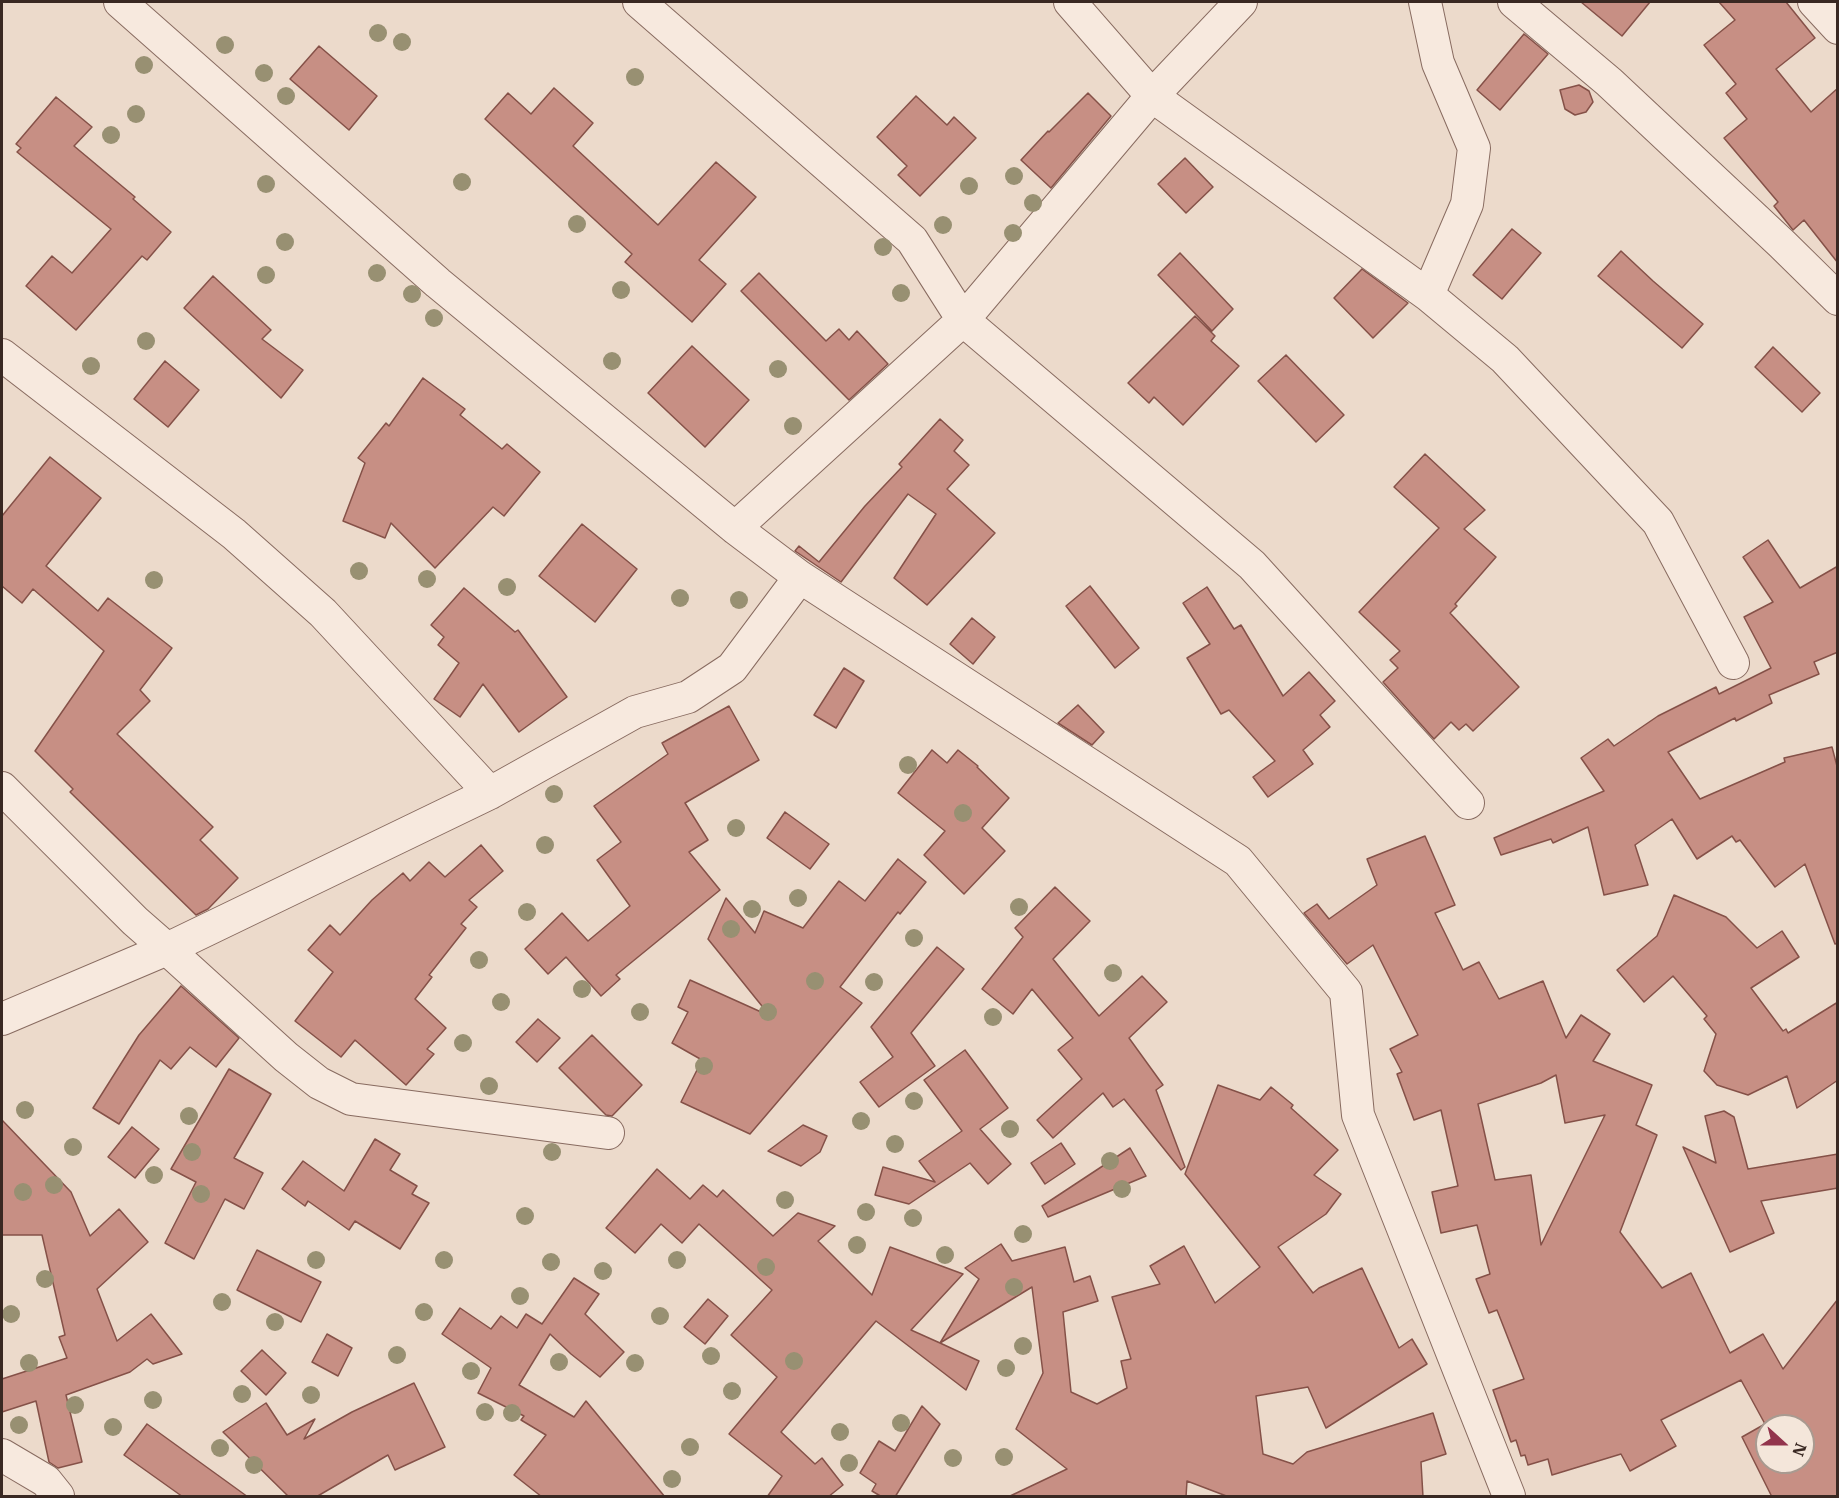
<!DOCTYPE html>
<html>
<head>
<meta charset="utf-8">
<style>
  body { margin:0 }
  #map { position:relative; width:1839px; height:1498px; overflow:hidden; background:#ecdacb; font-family:"IBM Plex Serif",serif }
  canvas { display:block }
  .frame { position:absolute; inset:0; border:3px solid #392822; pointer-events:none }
  .north { position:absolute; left:1755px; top:1414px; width:60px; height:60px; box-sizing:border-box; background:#f4e6da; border:2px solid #a99a90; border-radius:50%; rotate:111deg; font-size:16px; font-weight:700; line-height:24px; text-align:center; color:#392822 }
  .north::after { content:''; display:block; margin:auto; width:21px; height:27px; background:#92344c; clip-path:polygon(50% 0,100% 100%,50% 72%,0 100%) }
</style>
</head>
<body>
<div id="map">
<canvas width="1839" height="1498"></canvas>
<div class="frame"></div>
<div class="north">N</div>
</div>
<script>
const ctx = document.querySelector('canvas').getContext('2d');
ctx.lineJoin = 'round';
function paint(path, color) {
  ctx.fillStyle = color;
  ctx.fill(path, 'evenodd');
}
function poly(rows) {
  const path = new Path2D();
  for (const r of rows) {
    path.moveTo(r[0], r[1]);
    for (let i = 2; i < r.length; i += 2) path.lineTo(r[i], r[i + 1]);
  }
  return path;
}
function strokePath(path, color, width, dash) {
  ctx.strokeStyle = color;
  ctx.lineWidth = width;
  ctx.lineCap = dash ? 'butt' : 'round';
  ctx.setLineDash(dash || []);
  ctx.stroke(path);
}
const building = poly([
  [1581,2,1650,2,1622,36,1581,2],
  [1719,2,1786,2,1815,38,1776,69,1811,112,1838,88,1838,263,1804,220,1793,230,1774,206,1778,202,1724,138,1747,119,1726,93,1736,84,1704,45,1735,20,1719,2],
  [1524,34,1548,54,1500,110,1477,90,1524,34],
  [319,46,377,96,349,130,290,79,319,46],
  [1579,85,1589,91,1593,102,1586,112,1575,115,1565,109,1560,90,1579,85],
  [554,88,593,123,573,146,658,225,716,162,756,197,699,260,726,284,692,322,625,262,632,254,485,119,508,93,531,114,554,88],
  [1088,93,1111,116,1051,188,1021,160,1048,131,1049,132,1088,93],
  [916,96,947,125,954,117,976,138,920,196,898,175,907,166,877,137,916,96],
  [56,97,92,127,74,146,135,197,133,199,171,232,147,260,142,256,76,330,26,286,52,256,72,273,111,229,17,152,21,148,16,144,56,97],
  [1185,158,1213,187,1186,213,1158,184,1185,158],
  [1512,229,1541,253,1502,299,1473,275,1512,229],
  [1621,251,1653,281,1703,324,1682,348,1598,276,1621,251],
  [1180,253,1233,309,1212,331,1158,275,1180,253],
  [1362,269,1408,303,1373,338,1334,298,1362,269],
  [759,273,826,341,839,329,849,340,857,331,888,364,849,400,741,291,759,273],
  [213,276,271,330,262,339,303,370,281,398,184,308,213,276],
  [1195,316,1215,336,1211,341,1239,366,1183,425,1154,397,1149,403,1128,383,1195,316],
  [692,346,749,400,705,447,648,393,692,346],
  [1773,347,1820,393,1802,412,1755,367,1773,347],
  [1286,355,1344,415,1316,442,1258,381,1286,355],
  [165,361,199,390,168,427,134,399,165,361],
  [423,378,465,409,460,415,502,449,507,444,540,472,504,516,493,507,435,568,391,523,385,538,343,521,365,463,358,458,386,423,389,426,423,378],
  [940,419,963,440,954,451,969,465,947,489,995,533,927,605,894,578,936,514,908,494,841,582,795,551,799,546,819,562,865,506,902,467,899,464,940,419],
  [1425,454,1485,510,1464,529,1496,557,1455,604,1457,606,1450,613,1519,687,1473,731,1466,724,1459,730,1451,722,1434,739,1383,682,1398,668,1390,660,1400,651,1359,612,1439,528,1394,487,1425,454],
  [50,457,101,498,46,566,98,611,108,598,172,648,140,690,150,701,117,734,213,827,200,840,238,878,208,909,196,915,70,792,73,789,35,751,104,651,33,589,22,603,2,586,2,516,50,457],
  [582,524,637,569,595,622,539,576,582,524],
  [1768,540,1800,588,1838,566,1838,652,1814,662,1819,674,1769,695,1772,703,1736,721,1735,718,1668,752,1700,799,1785,762,1784,758,1832,747,1838,770,1838,943,1835,944,1805,864,1775,887,1740,840,1736,842,1732,836,1697,859,1672,819,1635,845,1648,885,1604,895,1588,827,1553,843,1551,839,1501,855,1494,838,1604,791,1581,758,1608,739,1614,746,1658,716,1716,687,1719,694,1771,668,1744,617,1773,602,1743,557,1768,540],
  [1090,586,1139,648,1115,668,1066,606,1090,586],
  [1207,587,1234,629,1241,625,1283,696,1309,672,1335,701,1320,715,1330,727,1303,750,1313,764,1268,797,1253,777,1275,761,1229,710,1221,714,1187,658,1210,644,1183,603,1207,587],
  [464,588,515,632,518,630,567,697,519,732,483,684,460,717,434,699,459,663,438,645,444,637,431,625,464,588],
  [972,618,995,637,973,664,950,644,972,618],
  [844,668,864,681,836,728,814,715,844,668],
  [1078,705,1104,732,1092,745,1058,723,1078,705],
  [729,706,759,760,685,803,708,840,689,852,720,890,616,975,620,979,601,996,566,957,548,974,525,949,562,913,588,941,630,906,597,860,621,842,594,806,668,754,662,743,729,706],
  [932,750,947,763,958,750,978,766,977,767,1009,798,982,828,1005,851,964,894,924,855,945,831,898,793,932,750],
  [785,812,829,844,810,869,767,838,785,812],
  [1425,836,1455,905,1435,913,1463,970,1479,962,1499,999,1543,981,1566,1038,1581,1015,1610,1034,1593,1061,1652,1085,1636,1125,1657,1135,1620,1232,1662,1288,1691,1273,1730,1353,1763,1334,1783,1369,1838,1299,1837,1497,1772,1497,1742,1437,1765,1424,1741,1380,1661,1420,1676,1446,1630,1471,1621,1454,1552,1475,1548,1459,1528,1465,1525,1455,1521,1456,1516,1440,1511,1442,1493,1390,1524,1379,1497,1310,1489,1313,1476,1279,1490,1274,1477,1225,1441,1233,1432,1192,1458,1186,1441,1110,1414,1120,1397,1074,1402,1072,1390,1049,1418,1035,1373,945,1347,964,1304,913,1317,904,1329,919,1377,885,1367,859,1425,836],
  [1556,1075,1565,1123,1605,1115,1541,1245,1531,1175,1495,1180,1478,1104,1541,1083,1556,1075],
  [1767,1426,1803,1426,1803,1462,1767,1462,1767,1426],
  [481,845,503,871,469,900,477,907,461,924,466,928,429,975,432,977,415,999,446,1028,427,1049,434,1054,406,1085,355,1040,341,1057,295,1021,333,972,308,950,330,925,340,935,372,900,403,873,410,881,429,862,445,877,481,845],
  [898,859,926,882,900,914,898,912,840,987,862,1003,750,1134,681,1102,702,1060,672,1043,688,1012,678,1007,690,980,770,1016,708,939,726,898,755,933,764,911,803,928,839,881,865,901,898,859],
  [1055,887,1090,921,1053,959,1099,1016,1142,976,1167,1002,1129,1038,1163,1085,1156,1090,1185,1167,1181,1170,1124,1099,1113,1107,1103,1093,1053,1138,1037,1120,1082,1079,1058,1050,1073,1038,1032,989,1013,1014,982,989,1023,937,1015,928,1055,887],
  [1674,895,1726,917,1757,948,1782,931,1799,957,1751,988,1783,1031,1786,1029,1788,1033,1838,1002,1838,1080,1797,1108,1787,1076,1748,1095,1717,1085,1704,1071,1716,1034,1704,1019,1707,1016,1673,976,1644,1002,1617,970,1657,936,1674,895],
  [937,947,964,969,911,1033,935,1066,879,1107,860,1082,893,1057,871,1027,937,947],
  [181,986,239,1038,216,1067,190,1047,171,1069,160,1060,119,1124,93,1108,139,1035,181,986],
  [538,1019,560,1038,537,1062,516,1042,538,1019],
  [592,1035,642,1085,612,1116,606,1115,559,1068,592,1035],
  [965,1050,1008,1108,980,1129,1011,1164,988,1184,970,1163,909,1204,875,1195,883,1167,935,1182,919,1161,962,1131,924,1080,965,1050],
  [229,1069,271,1094,234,1158,263,1173,244,1209,225,1199,194,1259,165,1243,196,1182,171,1169,229,1069],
  [1218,1085,1260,1100,1271,1087,1293,1105,1291,1108,1338,1150,1314,1175,1341,1194,1326,1214,1278,1247,1313,1293,1319,1288,1362,1268,1399,1348,1412,1339,1427,1364,1326,1428,1308,1387,1256,1396,1263,1454,1293,1464,1307,1452,1433,1413,1446,1454,1421,1462,1423,1497,1229,1497,1187,1481,1186,1497,1008,1497,1067,1469,1016,1429,1043,1373,1032,1287,940,1343,979,1361,966,1390,876,1321,781,1432,815,1464,822,1458,843,1485,828,1497,767,1497,782,1476,729,1434,777,1377,731,1335,772,1290,699,1224,682,1243,661,1224,635,1253,606,1228,657,1169,690,1199,703,1185,717,1197,723,1190,773,1236,798,1213,835,1226,818,1241,872,1295,890,1247,963,1274,911,1330,940,1343,979,1279,965,1268,1001,1244,1012,1261,1065,1247,1074,1282,1090,1276,1098,1301,1063,1312,1071,1392,1097,1404,1127,1388,1121,1361,1131,1359,1112,1297,1160,1284,1150,1266,1184,1246,1215,1303,1260,1267,1185,1174,1218,1085],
  [1724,1111,1734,1117,1748,1169,1838,1154,1838,1188,1761,1201,1774,1233,1730,1252,1683,1147,1716,1163,1705,1116,1724,1111],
  [2,1120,71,1192,90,1236,119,1209,148,1242,97,1289,117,1341,151,1314,182,1354,153,1364,147,1359,130,1372,66,1395,82,1462,58,1468,49,1462,36,1401,2,1412,2,1379,67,1358,59,1337,65,1335,42,1235,2,1235,2,1120],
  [803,1125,827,1136,820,1152,801,1166,768,1151,803,1125],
  [132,1127,159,1149,135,1178,108,1157,132,1127],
  [375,1139,400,1154,390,1170,417,1186,412,1194,429,1203,400,1249,355,1221,349,1230,308,1201,305,1206,282,1189,303,1161,344,1191,375,1139],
  [1061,1143,1075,1164,1045,1184,1031,1163,1061,1143],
  [1130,1148,1146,1176,1048,1217,1042,1206,1130,1148],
  [257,1250,321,1282,301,1322,237,1290,257,1250],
  [574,1278,599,1294,585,1314,624,1352,600,1377,571,1354,550,1334,519,1385,574,1417,586,1401,665,1497,542,1497,514,1475,546,1435,521,1420,524,1416,478,1393,491,1368,442,1334,460,1308,491,1329,501,1316,517,1328,526,1314,542,1324,574,1278],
  [708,1299,728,1316,705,1344,684,1327,708,1299],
  [327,1334,352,1348,338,1376,312,1362,327,1334],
  [262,1350,286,1373,266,1395,241,1371,262,1350],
  [414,1383,445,1447,395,1470,388,1455,316,1497,289,1497,223,1432,266,1403,287,1435,315,1419,304,1439,352,1412,414,1383],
  [922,1406,940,1424,895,1497,882,1497,872,1491,876,1484,860,1473,879,1441,895,1451,922,1406],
  [147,1424,248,1497,183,1497,124,1455,147,1424]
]);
paint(building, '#c78f84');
strokePath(building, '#855148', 1.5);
const street = poly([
  [120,2,438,283,735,528,800,577,1238,861,1346,992,1358,1115,1509,1496],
  [639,2,912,240,963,320,1252,565,1468,803],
  [1070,2,1152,96,1428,295,1505,359,1658,522,1733,663],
  [1425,2,1438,63,1474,148,1467,204,1428,295],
  [1514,2,1609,82,1782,244,1838,299],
  [1814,2,1838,28],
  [2,355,234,534,323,613,490,793],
  [735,528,963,320,1152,96,1241,2],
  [2,788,135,921,167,949,490,793,635,712,688,697,732,668,800,577],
  [2,1019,167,949,286,1057,319,1083,351,1099,608,1133],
  [2,1455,46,1481,58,1496]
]);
strokePath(street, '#886b60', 34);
strokePath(street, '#f7e9de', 32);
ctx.fillStyle = '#989072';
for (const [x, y] of [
  [378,33],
  [402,42],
  [225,45],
  [144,65],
  [264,73],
  [635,77],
  [286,96],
  [136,114],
  [111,135],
  [1014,176],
  [462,182],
  [266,184],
  [969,186],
  [1033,203],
  [577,224],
  [943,225],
  [1013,233],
  [285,242],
  [883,247],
  [377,273],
  [266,275],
  [621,290],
  [901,293],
  [412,294],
  [434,318],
  [146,341],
  [612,361],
  [91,366],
  [778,369],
  [793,426],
  [359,571],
  [427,579],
  [154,580],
  [507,587],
  [680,598],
  [739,600],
  [908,765],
  [554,794],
  [963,813],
  [736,828],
  [545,845],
  [798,898],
  [1019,907],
  [752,909],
  [527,912],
  [731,929],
  [914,938],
  [479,960],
  [1113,973],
  [815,981],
  [874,982],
  [582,989],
  [501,1002],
  [640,1012],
  [768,1012],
  [993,1017],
  [463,1043],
  [704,1066],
  [489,1086],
  [914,1101],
  [25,1110],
  [189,1116],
  [861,1121],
  [1010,1129],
  [895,1144],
  [73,1147],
  [192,1152],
  [552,1152],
  [1110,1161],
  [154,1175],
  [54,1185],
  [1122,1189],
  [23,1192],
  [201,1194],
  [785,1200],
  [866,1212],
  [525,1216],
  [913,1218],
  [1023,1234],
  [857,1245],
  [945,1255],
  [316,1260],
  [444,1260],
  [677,1260],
  [551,1262],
  [766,1267],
  [603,1271],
  [45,1279],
  [1014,1287],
  [520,1296],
  [222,1302],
  [424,1312],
  [11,1314],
  [660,1316],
  [275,1322],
  [1023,1346],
  [397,1355],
  [711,1356],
  [794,1361],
  [559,1362],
  [29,1363],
  [635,1363],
  [1006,1368],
  [471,1371],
  [732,1391],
  [242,1394],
  [311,1395],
  [153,1400],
  [75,1405],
  [485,1412],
  [512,1413],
  [901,1423],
  [19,1425],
  [113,1427],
  [840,1432],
  [690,1447],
  [220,1448],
  [1004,1457],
  [953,1458],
  [849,1463],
  [254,1465],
  [672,1479]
]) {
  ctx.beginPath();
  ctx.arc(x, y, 9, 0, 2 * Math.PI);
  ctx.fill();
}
</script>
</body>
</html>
